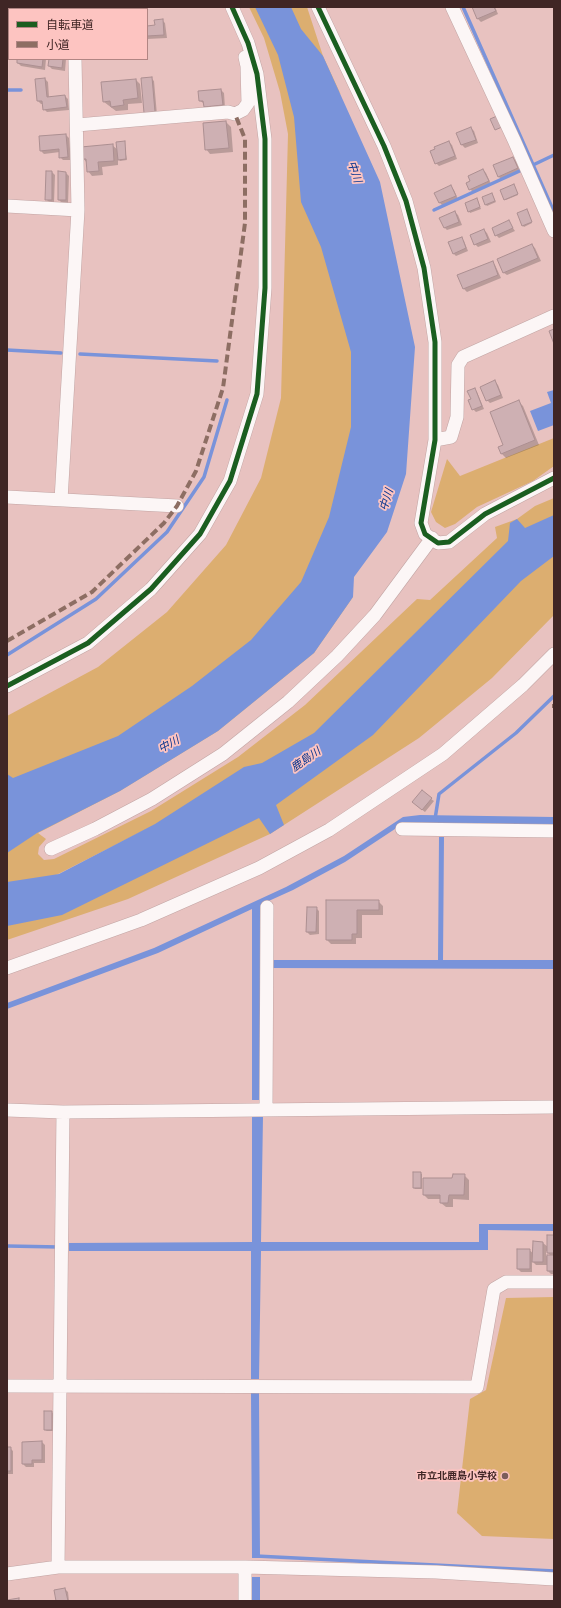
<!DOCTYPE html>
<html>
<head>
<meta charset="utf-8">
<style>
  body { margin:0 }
  #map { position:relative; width:561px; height:1608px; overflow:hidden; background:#e8c2c0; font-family:"DM Sans","Noto Sans JP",sans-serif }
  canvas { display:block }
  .frame { position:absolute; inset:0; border:8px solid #402625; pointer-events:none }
  .legend { position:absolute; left:8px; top:8px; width:140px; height:52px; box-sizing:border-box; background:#fdc4c1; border:1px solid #b18583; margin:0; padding:5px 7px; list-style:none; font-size:12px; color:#402625 }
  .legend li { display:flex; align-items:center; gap:8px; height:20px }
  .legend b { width:20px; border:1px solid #b18583 }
</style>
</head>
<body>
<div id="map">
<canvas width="561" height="1608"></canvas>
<div class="frame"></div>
<ul class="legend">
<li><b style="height:5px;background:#1b5e20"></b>自転車道</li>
<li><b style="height:5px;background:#8d6e63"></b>小道</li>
</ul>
</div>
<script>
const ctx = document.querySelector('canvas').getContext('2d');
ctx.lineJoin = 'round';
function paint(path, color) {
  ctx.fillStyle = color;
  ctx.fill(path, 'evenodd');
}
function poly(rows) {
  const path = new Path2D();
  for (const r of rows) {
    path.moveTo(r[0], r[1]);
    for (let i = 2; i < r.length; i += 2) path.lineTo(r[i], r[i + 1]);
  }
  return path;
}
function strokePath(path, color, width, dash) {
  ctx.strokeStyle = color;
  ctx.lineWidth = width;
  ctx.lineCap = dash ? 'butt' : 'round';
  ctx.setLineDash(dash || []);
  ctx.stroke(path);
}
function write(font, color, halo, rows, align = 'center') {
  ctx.font = font + ' "DM Sans","Noto Sans JP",sans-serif';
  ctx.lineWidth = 3.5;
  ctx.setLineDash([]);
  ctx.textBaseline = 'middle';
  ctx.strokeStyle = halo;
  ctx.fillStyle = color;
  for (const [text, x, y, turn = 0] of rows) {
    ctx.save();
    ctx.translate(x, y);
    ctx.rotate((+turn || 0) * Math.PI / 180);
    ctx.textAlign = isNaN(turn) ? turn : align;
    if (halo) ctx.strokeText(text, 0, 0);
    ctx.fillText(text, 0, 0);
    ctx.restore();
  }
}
paint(poly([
  [249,7,266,7,383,384,275,656,7,818,7,716,98,667,167,612,226,545,261,478,281,398,288,134,280,92,264,38],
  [282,7,307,7,323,56,341,95],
  [554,438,554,466,533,481,477,507,455,524,445,528,436,522,431,512,447,459,460,476],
  [554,498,554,527,328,737,7,900,7,841,353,597,314,653,218,731,120,791,38,833,46,839,39,847,38,854,44,860,54,859,151,811,238,757,305,705,417,599,430,600,497,538,495,527,517,519,535,506],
  [554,545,554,615,492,678,419,738,270,834,128,899,7,940,7,921,244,808],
  [554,1297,554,1539,482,1536,457,1513,470,1399,486,1390,506,1298]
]), '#dcae70');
paint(poly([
  [255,7,291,7,301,29,323,56,380,182,415,347,406,474,387,532,354,577,353,597,314,653,218,731,120,791,37,833,7,853,7,774,13,778,118,736,192,686,251,640,301,582,329,517,351,427,351,352,321,247,301,202,294,117,278,55],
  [554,390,554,425,538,431,530,411,551,403,547,392],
  [554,515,554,556,521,581,373,735,276,805,284,825,270,834,259,818,62,915,7,926,7,882,59,874,155,824,244,767,262,763,314,733,508,541,510,523,517,519,525,528],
  [420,815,554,817,554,825,401,825,345,862,293,890,262,904,262,1100,252,1100,252,909,158,953,7,1009,7,1003,154,948,286,887,344,856,403,817],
  [439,837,444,837,443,960,554,960,554,969,272,968,272,960,438,960],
  [252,1116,263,1116,261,1242,479,1242,479,1224,554,1224,554,1231,488,1230,488,1250,261,1251,259,1379,251,1379,251,1251,69,1251,69,1243,252,1242],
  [251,1393,259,1393,260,1558,252,1558],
  [252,1577,260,1577,260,1601,252,1601]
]), '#7993da');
paint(poly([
  [473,7,495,7,498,14,481,22,478,19],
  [162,20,165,23,167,38,147,39,147,27,156,26],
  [18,59,46,59,45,70,21,66,18,63],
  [50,59,66,59,65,71,52,69,49,66],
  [151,78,154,81,157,115,148,116],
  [45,79,48,82,49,97,65,96,68,99,69,110,47,112,44,109,44,104,41,104,38,101],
  [136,80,140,84,142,103,128,104,128,110,116,111,104,102],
  [221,90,224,93,225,108,208,110,205,107,205,104,200,101],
  [226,122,231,127,233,152,210,154,206,149],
  [471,128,474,131,478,143,465,148,462,145,457,134],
  [66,135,69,138,71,160,63,160,60,157,60,152,44,154,41,151],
  [449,142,452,145,457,159,439,166,436,163],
  [124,143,127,160,120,161,118,159,118,165,102,167,103,175,92,176,88,171,87,163,83,158,112,145,118,150],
  [513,158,516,161,520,171,501,179,498,176],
  [483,170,486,173,491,184,473,192,470,189],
  [52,172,55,175,54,202,49,202,46,199],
  [66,173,69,176,68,203,62,203,59,200],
  [451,187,454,190,458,199,443,206,440,203,436,193],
  [515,187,518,195,506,200,505,199],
  [492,194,496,202,487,206,486,205],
  [478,201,481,209,470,213,466,204],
  [528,211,532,223,524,227,523,226],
  [455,212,458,215,462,225,447,230,444,227],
  [509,222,515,231,499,238,496,235],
  [484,230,487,233,491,242,478,247,475,244],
  [461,238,464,241,468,251,456,256,453,253],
  [532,245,535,248,541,261,507,275,504,273],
  [492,262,495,265,501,278,467,292,464,289,458,276],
  [495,382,498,385,503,398,490,403,487,400],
  [474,389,477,392,484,409,476,412,473,409,472,400],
  [518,401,523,406,539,445,506,458,501,453],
  [431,799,434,801,425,812,416,805],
  [327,901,378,901,383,906,383,915,362,915,362,938,356,938,356,944,331,944,327,940],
  [316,908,319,911,319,934,310,935,307,932],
  [420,1173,422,1174,422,1189,415,1189,414,1188],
  [464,1175,469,1180,469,1200,453,1199,453,1207,446,1207,441,1203,441,1199,428,1199,424,1195],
  [554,1236,554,1274,551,1274,548,1271,548,1265,536,1265,532,1261,532,1272,521,1272,518,1269,529,1250,533,1253,543,1243,548,1247],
  [546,1251,551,1256,546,1256],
  [51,1412,53,1413,53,1431,47,1431,45,1430],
  [42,1442,45,1445,45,1463,34,1463,34,1467,26,1467,23,1464,23,1443],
  [7,1448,10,1448,13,1451,13,1474,7,1474],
  [65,1589,68,1592,69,1601,57,1601]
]), '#0003');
strokePath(poly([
  [463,7,554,212],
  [7,90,21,90],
  [533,165,554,155],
  [434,210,524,169],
  [7,350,61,353],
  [80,354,217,361],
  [7,655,96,599,167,532,204,477,227,400],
  [435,819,439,794,516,733,554,696],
  [7,1246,59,1247],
  [256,1556,554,1571]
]), '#7993da', 3.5);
const building = poly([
  [472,7,494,7,496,11,477,19,472,7],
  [163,19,164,35,147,36,147,26,155,25,154,20,163,19],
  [17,59,43,59,42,67,17,63,17,59],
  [49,59,63,59,62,68,48,66,49,59],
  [152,77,155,112,144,113,141,78,152,77],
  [45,78,47,97,65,95,67,107,43,110,42,101,37,101,35,79,45,78],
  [136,79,138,98,123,100,124,105,111,107,110,101,103,102,101,82,136,79],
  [221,89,223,105,204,107,203,101,199,101,198,91,221,89],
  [497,116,502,127,495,130,490,119,497,116],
  [226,121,229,148,205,150,203,123,226,121],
  [471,127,476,140,461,145,456,133,471,127],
  [66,134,68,157,59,158,59,149,40,151,39,136,66,134],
  [125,141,126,159,118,160,116,142,125,141],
  [449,141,455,156,435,164,430,151,435,149,434,147,449,141],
  [113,144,114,161,98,162,99,171,87,172,86,159,82,159,81,147,113,144],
  [513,157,518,168,498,177,493,165,513,157],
  [483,169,489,181,469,190,466,183,470,181,468,176,483,169],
  [46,171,52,171,52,200,45,200,46,171],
  [58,171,66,172,66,200,58,200,58,171],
  [514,184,518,194,504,200,500,190,514,184],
  [451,185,456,196,439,203,434,193,451,185],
  [492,193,495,201,485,205,482,197,492,193],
  [477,198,480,207,468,212,465,203,477,198],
  [527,209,532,222,522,226,517,213,527,209],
  [455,211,459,222,444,228,439,218,455,211],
  [509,220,513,228,495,236,492,228,509,220],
  [484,229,488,239,474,245,470,235,484,229],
  [462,237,466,248,453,254,448,242,462,237],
  [532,244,538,258,503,273,497,259,532,244],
  [493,261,498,275,463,289,457,275,493,261],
  [554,329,554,344,549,331,554,329],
  [495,380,501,395,486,401,480,387,495,380],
  [475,388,482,406,472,410,468,400,471,399,467,391,475,388],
  [519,400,535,440,501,454,498,447,503,445,490,412,519,400],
  [422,790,432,798,422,810,412,802,422,790],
  [326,900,379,900,379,910,357,910,357,934,352,934,352,940,326,940,326,900],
  [307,907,317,907,316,932,306,932,307,907],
  [413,1172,421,1172,421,1188,413,1188,413,1172],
  [453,1174,465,1174,464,1195,449,1195,448,1203,440,1203,440,1195,423,1195,423,1178,452,1178,453,1174],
  [547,1235,554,1235,554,1253,547,1253,547,1235],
  [533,1241,543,1242,543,1262,532,1262,533,1241],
  [517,1249,530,1249,530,1269,517,1269,517,1249],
  [547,1255,554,1255,554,1271,547,1271,547,1255],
  [44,1411,52,1411,52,1430,44,1430,44,1411],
  [42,1441,42,1460,32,1460,32,1464,22,1464,22,1442,42,1441],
  [7,1447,11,1447,11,1471,7,1471,7,1447],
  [65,1588,68,1601,56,1601,54,1590,65,1588],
  [19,1598,19,1601,7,1601,7,1600,19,1598]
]);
paint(building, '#ceb0b3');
strokePath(building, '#ac8f91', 1);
const minor = poly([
  [73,7,74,9],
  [318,7,384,146,406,201,424,268,435,342,435,440,421,523,425,534,438,543,449,542,485,514,554,478],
  [452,7,514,140,554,231],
  [77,125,228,112,235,114,243,110,248,103,247,66,245,57],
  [7,206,78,210],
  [435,440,451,437,457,417,458,365,463,357,554,316],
  [7,497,177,506],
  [61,500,78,210,75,59],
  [7,686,88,643,151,589,200,534,230,481,257,394,265,288,265,139,257,74,248,43,232,7],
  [402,829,554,831],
  [51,849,95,829,152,799,223,754,288,702,337,656,375,615,432,538],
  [7,968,141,920,259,868,329,830,443,754,523,685,554,654],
  [7,1110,63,1112,554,1107],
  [266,1110,267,907],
  [7,1386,477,1387,494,1289,506,1282,554,1282],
  [58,1567,63,1112],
  [245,1567,245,1601],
  [7,1574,58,1567,245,1567,436,1572,554,1579]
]);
strokePath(minor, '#c1a4a3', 14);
strokePath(minor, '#fcf6f6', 13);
strokePath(poly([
  [7,641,92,592,164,523,177,506,196,471,223,388,245,223,245,139,235,114],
  [552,706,554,706]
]), '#8d6e63', 4, [8, 4]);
strokePath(poly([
  [318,7,384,146,406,201,424,268,435,342,435,440,421,523,425,534,438,543,449,542,485,514,554,478],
  [7,686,88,643,151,589,200,534,230,481,257,394,265,288,265,139,257,74,248,43,232,7]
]), '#1b5e20', 5);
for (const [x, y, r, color] of [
  [505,1476,4,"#7b5d5b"]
]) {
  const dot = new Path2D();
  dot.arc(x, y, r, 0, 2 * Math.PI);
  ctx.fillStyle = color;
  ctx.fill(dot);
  strokePath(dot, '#fdc4c1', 1.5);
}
write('bold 10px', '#402625', '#fdc4c1', [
  ["市立北鹿島小学校",497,1476]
], 'right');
write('italic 11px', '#07348e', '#fdc4c1', [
  ["中川",354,172,71],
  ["中川",387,500,-73],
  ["中川",169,745,-28],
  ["鹿島川",306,760,-35]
]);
</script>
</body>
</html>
